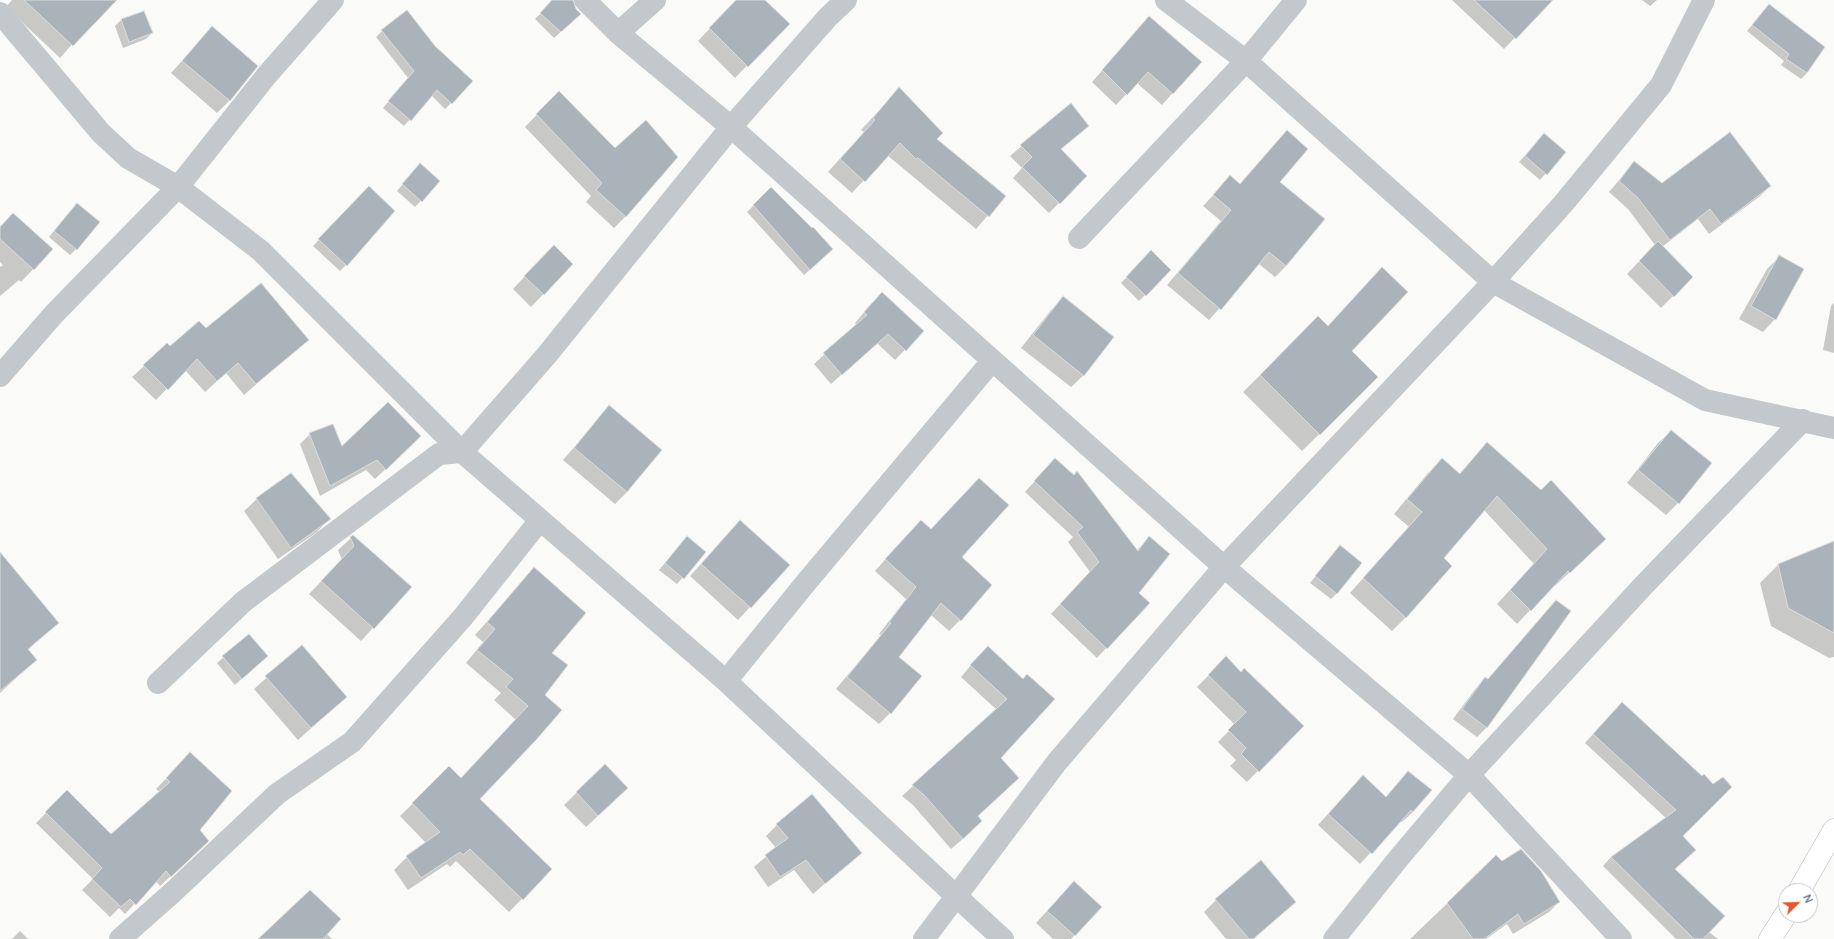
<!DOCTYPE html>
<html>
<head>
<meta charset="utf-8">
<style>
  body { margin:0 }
  #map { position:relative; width:1834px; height:939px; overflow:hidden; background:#fafaf8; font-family:Manrope,sans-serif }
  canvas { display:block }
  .north { position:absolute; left:1778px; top:883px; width:40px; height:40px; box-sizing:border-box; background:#fff; border:1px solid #c1c8cd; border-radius:50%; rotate:67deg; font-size:11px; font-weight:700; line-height:16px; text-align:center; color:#657683 }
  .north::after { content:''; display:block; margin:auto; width:14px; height:18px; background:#e4572e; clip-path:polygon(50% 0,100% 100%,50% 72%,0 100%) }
</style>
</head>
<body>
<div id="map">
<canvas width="1834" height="939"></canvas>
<div class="north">N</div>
</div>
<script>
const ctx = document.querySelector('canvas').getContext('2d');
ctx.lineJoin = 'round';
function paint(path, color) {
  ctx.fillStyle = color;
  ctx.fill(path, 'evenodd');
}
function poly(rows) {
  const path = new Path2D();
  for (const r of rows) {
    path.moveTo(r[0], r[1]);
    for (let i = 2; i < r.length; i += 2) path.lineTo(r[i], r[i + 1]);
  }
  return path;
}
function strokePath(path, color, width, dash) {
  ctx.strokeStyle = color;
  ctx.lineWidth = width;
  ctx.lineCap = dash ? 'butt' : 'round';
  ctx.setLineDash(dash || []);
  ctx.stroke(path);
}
paint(poly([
  [12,0,111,0,60,58,6,7],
  [554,0,572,0,572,4,580,14,554,38,535,19],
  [737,0,763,0,788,24,735,78,698,41],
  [1452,0,1551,0,1504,49],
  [1642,0,1657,0,1650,6],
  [1769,5,1807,73,1801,79,1781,65,1784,61,1747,31],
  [144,12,152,33,146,39,123,48,115,26,121,20],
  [212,28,257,67,229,101,217,113,171,73],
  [1139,29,1200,62,1162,105,1137,83,1116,105,1092,82],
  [382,31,451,103,445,109,431,95,404,126,383,108,408,78,376,37],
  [899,89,935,139,1004,197,976,229,887,155,852,193,828,172,864,132,861,130],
  [559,92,626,216,614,228,586,202,591,196,525,127],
  [1070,105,1088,126,1060,150,1086,176,1049,213,1013,178,1022,168,1010,156],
  [1287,131,1278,182,1324,219,1286,266,1275,277,1259,264,1209,320,1167,285,1221,221,1203,206,1230,177,1239,185],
  [1544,135,1564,152,1540,180,1519,162],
  [1634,163,1662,184,1770,186,1759,197,1709,234,1698,219,1662,247,1692,277,1661,308,1627,274,1655,245,1628,209,1609,192],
  [414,171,439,181,415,207,397,191],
  [369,187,346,265,340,271,313,246],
  [771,188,826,255,804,275,747,212],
  [71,210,76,249,70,255,49,237],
  [0,227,52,249,21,282,19,280,0,296,0,267,3,265,0,262],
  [1151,252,1170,270,1139,301,1121,283],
  [1779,257,1775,319,1763,332,1739,319,1767,269],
  [541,259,572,264,531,307,513,289],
  [1382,268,1351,351,1377,377,1302,451,1243,392,1318,318,1327,327],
  [1063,298,1084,375,1071,387,1021,348,1051,310],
  [872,303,923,331,895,360,877,343,831,384,814,364,857,325,855,323],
  [1834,303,1834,353,1823,350,1831,306],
  [206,330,307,340,244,395,226,373,205,392,185,370,156,400,132,377,167,345,170,348],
  [609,407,627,492,615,504,563,460],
  [1671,431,1678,503,1666,515,1627,483,1658,443],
  [310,434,341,448,410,446,375,479,366,470,320,496,300,444],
  [1487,444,1590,553,1555,586,1554,585,1517,624,1497,604,1534,564,1484,510,1443,558,1406,617,1392,631,1350,593,1409,527,1394,514,1428,473,1442,459,1459,474],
  [1046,469,1073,476,1136,551,1149,538,1138,593,1106,648,1097,658,1051,614,1090,572,1068,542,1073,537,1025,492],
  [291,475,329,519,317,532,278,559,244,511,257,499],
  [931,530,961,557,960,620,949,631,931,615,898,657,890,713,879,724,836,689,881,635,879,634,906,599,875,571,910,532],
  [728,534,750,607,738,620,690,576],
  [687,537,705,552,677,584,659,570],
  [351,538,410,587,361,641,309,594,342,560,338,550],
  [1340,546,1337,593,1331,599,1310,583],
  [1826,546,1834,550,1834,657,1829,658,1771,626,1760,583,1778,565],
  [0,564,57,623,28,650,36,660,0,693],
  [534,569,550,653,543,695,479,799,551,869,509,912,456,861,450,867,447,864,408,890,394,870,407,857,426,843,400,816,449,768,460,779,516,720,494,700,501,693,466,663,483,642,475,635],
  [1556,601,1487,727,1477,737,1453,719,1476,688,1485,679,1487,680],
  [249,635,267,656,235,685,217,663],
  [302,646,346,697,298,740,254,689],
  [977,658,1023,680,1000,758,971,832,951,849,913,805,902,796,997,710,961,677],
  [1226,658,1302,726,1247,782,1230,766,1236,760,1218,742,1235,725,1197,687],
  [1613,712,1702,777,1682,836,1674,870,1709,932,1718,939,1676,939,1603,866,1611,857,1666,818,1585,743],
  [180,764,198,830,198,851,160,886,156,881,125,914,119,908,110,917,82,890,93,879,36,823,67,792,111,835,160,792,156,789],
  [605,765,615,800,586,827,564,805],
  [1409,772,1413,812,1402,822,1400,821,1360,864,1318,825,1352,788,1385,798],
  [777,825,860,853,813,894,794,870,768,887,754,867,776,848,766,836],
  [1496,857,1559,902,1549,912,1513,934,1507,924,1486,939,1410,939],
  [1062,895,1101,907,1071,939,1053,939,1036,923],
  [1216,900,1295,902,1254,939,1226,939,1204,912],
  [20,931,28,939,12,939],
  [326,933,332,939,259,939]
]), '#0003');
const building = poly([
  [24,0,117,0,73,46,24,0],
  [552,0,573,0,576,9,581,14,561,32,540,13,552,0],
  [736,0,765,0,790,24,748,67,709,28,736,0],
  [1474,0,1553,0,1516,39,1474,0],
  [1769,4,1825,47,1807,73,1786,59,1789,54,1752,25,1769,4],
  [407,10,435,46,473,81,452,104,437,90,411,121,388,101,414,71,381,30,407,10],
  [144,11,153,33,129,42,121,19,144,11],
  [1149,16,1202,62,1173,94,1148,72,1127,95,1102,70,1149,16],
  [212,26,258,66,230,101,182,61,212,26],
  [899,87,943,133,937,139,1006,196,989,217,918,158,916,159,900,143,865,182,840,159,875,120,873,118,899,87],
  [559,91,615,148,646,120,678,157,626,217,596,190,602,183,536,114,559,91],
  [1071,103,1089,126,1061,149,1087,176,1060,204,1022,167,1032,157,1020,145,1071,103],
  [1287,130,1308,149,1280,182,1325,219,1286,266,1269,252,1221,310,1178,273,1231,210,1213,195,1230,175,1240,184,1287,130],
  [1730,132,1771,186,1721,224,1710,209,1670,240,1638,198,1619,181,1634,161,1662,183,1730,132],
  [1544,133,1566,152,1547,175,1525,156,1544,133],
  [420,163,440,181,422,202,402,184,420,163],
  [369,186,395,211,347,266,318,239,369,186],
  [771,187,812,228,813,227,833,249,810,270,753,205,771,187],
  [77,203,100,222,77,250,54,231,77,203],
  [13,213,53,249,34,270,0,239,0,227,13,213],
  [1658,241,1693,277,1674,297,1639,261,1658,241],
  [554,245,573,264,544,295,524,276,554,245],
  [1151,250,1171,270,1146,296,1126,277,1151,250],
  [1779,255,1804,269,1776,320,1751,306,1779,255],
  [1382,267,1408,292,1352,351,1378,377,1320,435,1260,375,1318,316,1328,326,1382,267],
  [261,283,309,340,256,384,238,363,217,381,197,359,168,390,143,365,167,343,170,346,199,321,206,328,261,283],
  [882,292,924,331,906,351,888,334,842,375,823,353,867,315,864,312,882,292],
  [1063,296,1114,337,1084,376,1033,335,1063,296],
  [388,402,421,436,386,470,377,460,330,486,309,433,333,424,342,446,388,402],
  [609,405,662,450,627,492,574,448,609,405],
  [1671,430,1712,463,1679,504,1638,470,1671,430],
  [1487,442,1541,490,1551,480,1606,539,1570,573,1568,571,1531,611,1510,590,1547,549,1497,496,1444,558,1452,566,1406,618,1363,578,1422,512,1407,499,1442,458,1460,474,1487,442],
  [1055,458,1074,475,1077,471,1138,551,1149,536,1170,554,1139,593,1150,603,1107,649,1060,604,1099,562,1077,532,1083,527,1034,481,1055,458],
  [291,473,331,519,291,548,256,498,291,473],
  [979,478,1009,505,962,557,992,585,961,621,941,603,899,657,922,676,891,714,847,677,891,623,889,622,916,587,885,559,921,520,931,529,979,478],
  [740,520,790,565,751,608,701,564,740,520],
  [353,535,412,587,374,629,321,581,354,546,350,537,353,535],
  [687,536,706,552,684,579,665,563,687,536],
  [1834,541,1834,633,1788,608,1778,564,1834,541],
  [1340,545,1362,563,1337,594,1315,576,1340,545],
  [0,552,59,623,28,649,37,660,0,691,0,552],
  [534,567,586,613,552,653,568,665,545,695,562,710,536,740,480,799,552,869,523,900,470,849,463,855,460,852,421,878,406,856,440,832,412,803,449,766,461,778,528,706,506,687,513,679,477,650,495,629,487,622,534,567],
  [1556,600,1571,611,1487,728,1462,709,1485,677,1488,679,1556,600],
  [249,634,268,656,242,679,222,656,249,634],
  [302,645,347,697,311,728,265,676,302,645],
  [988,646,1023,679,1027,674,1055,699,1001,758,1019,778,978,816,982,821,963,839,924,795,912,785,1007,699,970,665,988,646],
  [1226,656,1241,672,1244,668,1304,726,1259,772,1241,754,1246,748,1228,730,1246,712,1208,675,1226,656],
  [1622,702,1702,776,1704,774,1713,784,1723,777,1732,787,1683,836,1696,850,1675,869,1725,916,1703,939,1694,939,1611,857,1676,810,1593,734,1622,702],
  [190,752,232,791,200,830,209,841,171,877,166,871,136,905,130,899,121,907,92,879,102,868,45,812,67,790,111,834,170,782,166,778,190,752],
  [605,764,628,788,598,816,576,792,605,764],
  [1408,771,1432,790,1413,812,1411,810,1372,854,1328,814,1363,775,1386,797,1408,771],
  [812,794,862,853,825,884,806,860,780,877,765,855,788,838,776,824,812,794],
  [1521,849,1541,871,1560,902,1524,924,1518,914,1484,939,1473,939,1447,903,1496,855,1502,861,1521,849],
  [1261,860,1296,902,1253,939,1249,939,1215,899,1261,860],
  [1074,881,1102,907,1075,936,1047,911,1074,881],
  [310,890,341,919,323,939,258,939,310,890]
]);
paint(building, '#aab3b9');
strokePath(building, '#dcdcda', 1);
const highway = poly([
  [1799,891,1834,830],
  [1770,939,1786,914]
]);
strokePath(highway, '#b4b9bd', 23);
strokePath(poly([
  [585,0,618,33,731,127,1224,567,1469,775,1621,939],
  [1166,0,1246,61,1493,282,1705,400,1834,428],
  [0,13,101,133,128,158,178,187,261,251,462,452,726,681,957,897,1003,939],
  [618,33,655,0],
  [1079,238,1246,61,1296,0],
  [0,376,54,314,178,187,267,75,333,0],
  [726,681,804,585,992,361],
  [158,683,243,602,439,454,462,452,546,356,731,127,828,17,846,0],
  [120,939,172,893,277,794,352,742,463,617,540,520],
  [924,939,1057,762,1224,567,1493,282,1563,204,1661,85,1704,0],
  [1334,939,1398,859,1469,775,1643,586,1803,420]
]), '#c3c8cc', 22);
strokePath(highway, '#fff', 22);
</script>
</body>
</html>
